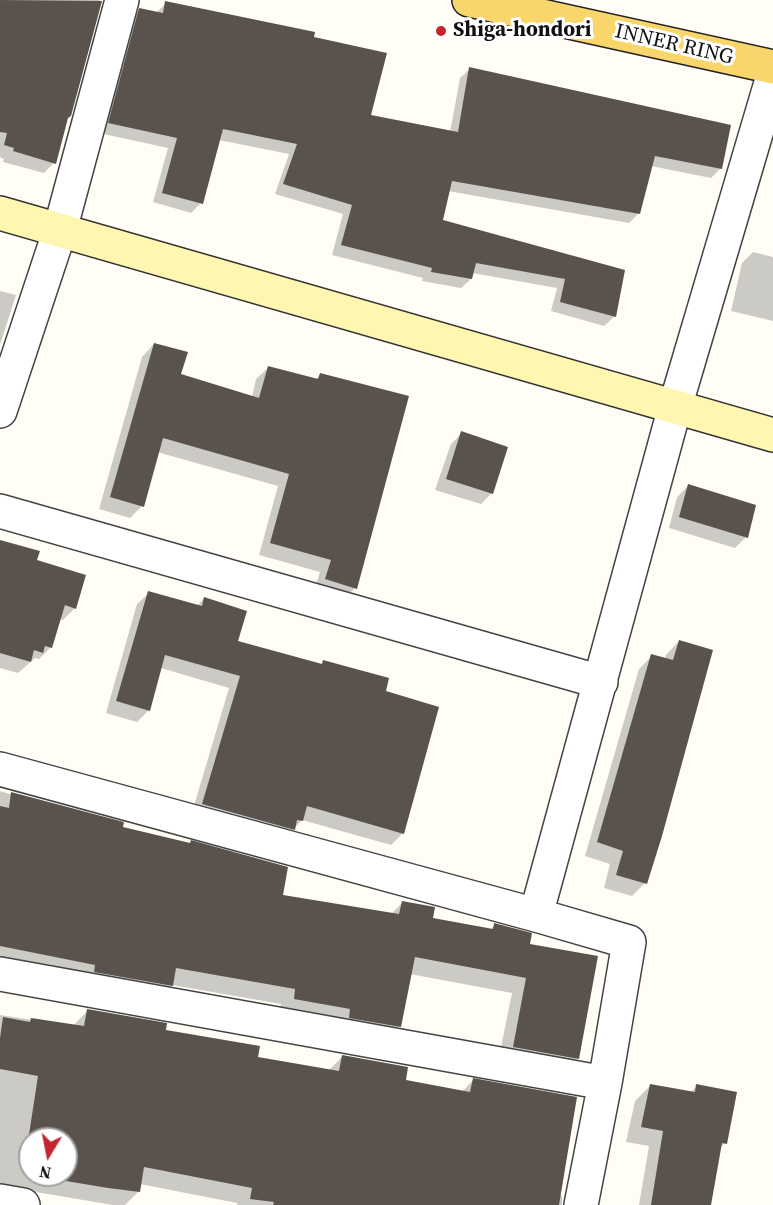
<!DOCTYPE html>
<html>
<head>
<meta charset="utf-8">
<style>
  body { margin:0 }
  #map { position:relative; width:773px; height:1205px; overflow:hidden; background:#fffdf5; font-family:"Source Serif 4",serif }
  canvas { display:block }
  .north { position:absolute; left:18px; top:1127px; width:60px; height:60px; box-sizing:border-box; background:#fff; border:2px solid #a0a0a0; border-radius:50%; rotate:190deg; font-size:16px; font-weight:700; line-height:24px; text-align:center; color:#111 }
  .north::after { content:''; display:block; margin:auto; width:21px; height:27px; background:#c4262e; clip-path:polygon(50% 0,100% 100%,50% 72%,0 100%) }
</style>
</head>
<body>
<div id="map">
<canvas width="773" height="1205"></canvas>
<div class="north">N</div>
</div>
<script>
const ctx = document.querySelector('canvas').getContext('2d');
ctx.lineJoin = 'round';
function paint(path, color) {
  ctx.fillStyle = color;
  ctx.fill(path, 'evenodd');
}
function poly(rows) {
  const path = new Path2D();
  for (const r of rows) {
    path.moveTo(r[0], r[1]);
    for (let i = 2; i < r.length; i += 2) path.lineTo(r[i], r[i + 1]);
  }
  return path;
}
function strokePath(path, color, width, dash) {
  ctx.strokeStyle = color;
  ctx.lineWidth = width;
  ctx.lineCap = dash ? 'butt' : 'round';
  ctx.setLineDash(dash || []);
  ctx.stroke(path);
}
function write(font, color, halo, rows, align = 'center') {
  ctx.font = font + ' "Source Serif 4",serif';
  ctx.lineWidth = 6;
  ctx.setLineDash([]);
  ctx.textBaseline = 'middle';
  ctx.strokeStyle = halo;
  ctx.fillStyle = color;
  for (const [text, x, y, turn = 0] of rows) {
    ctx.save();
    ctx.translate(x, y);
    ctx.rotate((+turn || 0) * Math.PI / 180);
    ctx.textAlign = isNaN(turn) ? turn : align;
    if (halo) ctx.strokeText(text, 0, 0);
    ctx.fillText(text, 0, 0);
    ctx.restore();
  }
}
paint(poly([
  [0,0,100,0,70,115,67,118,54,163,44,173,3,162,4,159,0,157],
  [166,3,313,38,369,116,450,132,460,78,470,69,721,168,711,178,651,166,639,213,629,223,448,191,441,221,623,271,614,317,604,326,551,311,557,288,472,273,471,279,461,288,422,281,423,278,332,255,343,214,275,194,289,154,219,140,201,203,191,213,153,202,168,148,99,133,130,20,140,10,156,13],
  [753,252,773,257,773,321,731,311,742,263],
  [0,291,16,295,0,345],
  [154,344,179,375,252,397,256,379,269,367,315,380,321,374,355,588,343,600,314,591,320,572,259,555,278,486,157,452,142,506,130,518,99,509,142,357],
  [462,433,492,493,481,504,435,490,451,444],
  [689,485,746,537,735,548,669,528,677,497],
  [0,541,35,561,75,608,63,620,59,619,51,647,39,659,35,658,18,673,0,668],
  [149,593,197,606,204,598,236,642,320,665,323,662,384,692,403,833,391,845,302,820,282,841,191,816,229,688,161,668,149,710,137,722,106,713,137,604],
  [679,641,645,883,632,896,604,888,610,864,585,856,639,669,652,656,664,660,666,655],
  [0,791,121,828,281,896,391,914,402,903,432,919,490,930,495,925,529,945,577,1058,562,1074,498,1062,512,993,410,974,400,1026,384,1042,279,1014,281,1004,172,985,156,1001,0,964],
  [88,1010,257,1058,328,1071,343,1056,405,1082,462,1092,473,1080,559,1195,562,1196,562,1205,237,1205,237,1203,140,1184,139,1191,125,1205,113,1205,0,1186,0,1015,73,1026],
  [30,1139,66,1139,66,1175,30,1175],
  [650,1086,690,1093,697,1086,725,1143,720,1148,710,1205,712,1205,639,1205,649,1146,626,1142,635,1101]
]), '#0003');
paint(poly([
  [0,0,102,1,71,116,68,118,56,164,13,151,14,148,4,145,7,133,0,132],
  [165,1,315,32,314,37,387,53,371,115,458,132,469,67,731,125,722,169,655,156,640,214,452,181,443,220,625,270,616,317,560,302,565,279,476,263,472,279,431,272,432,268,341,245,352,205,283,184,297,144,223,129,203,204,162,193,177,138,108,123,139,8,163,13],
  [154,343,188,352,181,374,259,398,268,366,318,379,320,373,409,396,357,589,325,579,331,560,270,543,289,474,163,438,144,507,110,497],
  [461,431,508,447,493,494,446,479],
  [688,484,756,505,748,538,679,517],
  [0,540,40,551,37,560,86,575,76,609,65,605,52,648,45,646,43,653,34,650,31,662,0,653],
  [148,591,202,606,204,597,247,611,238,641,322,664,323,660,389,678,386,691,439,707,404,834,307,806,303,821,297,820,295,830,202,804,240,676,165,655,150,711,116,701],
  [679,640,713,650,662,836,647,884,616,875,623,851,597,842,651,654,673,660],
  [11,792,124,822,123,827,190,843,191,840,288,867,283,895,399,914,402,901,435,907,433,918,493,929,494,923,532,933,530,944,598,956,579,1059,513,1047,526,978,415,957,401,1027,349,1018,350,1009,294,999,295,989,176,968,173,986,94,972,95,965,0,946,0,806,9,808],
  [87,1009,167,1023,166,1030,260,1046,258,1057,339,1071,342,1055,408,1067,406,1080,470,1092,473,1078,577,1097,559,1205,273,1205,274,1202,250,1199,252,1188,144,1167,140,1192,108,1188,54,1179,55,1175,66,1175,66,1139,30,1139,30,1168,24,1167,38,1076,0,1069,0,1038,3,1017,30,1022,31,1018,84,1026],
  [650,1084,695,1092,696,1084,737,1092,727,1144,722,1143,711,1205,651,1205,663,1131,641,1127]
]), '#5a524d');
const street = poly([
  [0,411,60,230,122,0],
  [0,511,601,682],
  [0,769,536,915,629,942,605,1083,581,1205],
  [536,915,675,407,773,76],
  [0,974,605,1083],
  [0,1201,23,1205]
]);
const secondary = poly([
  [0,213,773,435]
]);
const primary = poly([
  [469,0,773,67]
]);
strokePath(street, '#444', 36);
strokePath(secondary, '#333', 36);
strokePath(primary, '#222', 36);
strokePath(street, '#fff', 33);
strokePath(secondary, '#fff6b0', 33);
strokePath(primary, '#f9d66b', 33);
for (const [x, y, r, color] of [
  [441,31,6,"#c4262e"]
]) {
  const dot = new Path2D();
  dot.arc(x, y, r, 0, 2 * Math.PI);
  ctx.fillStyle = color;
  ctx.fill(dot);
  strokePath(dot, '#fff', 2);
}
write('bold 21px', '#111', '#fff', [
  ["Shiga-hondori",453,31]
], 'left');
write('21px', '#111', '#fff', [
  ["INNER RING",674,45,13]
]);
</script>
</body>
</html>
